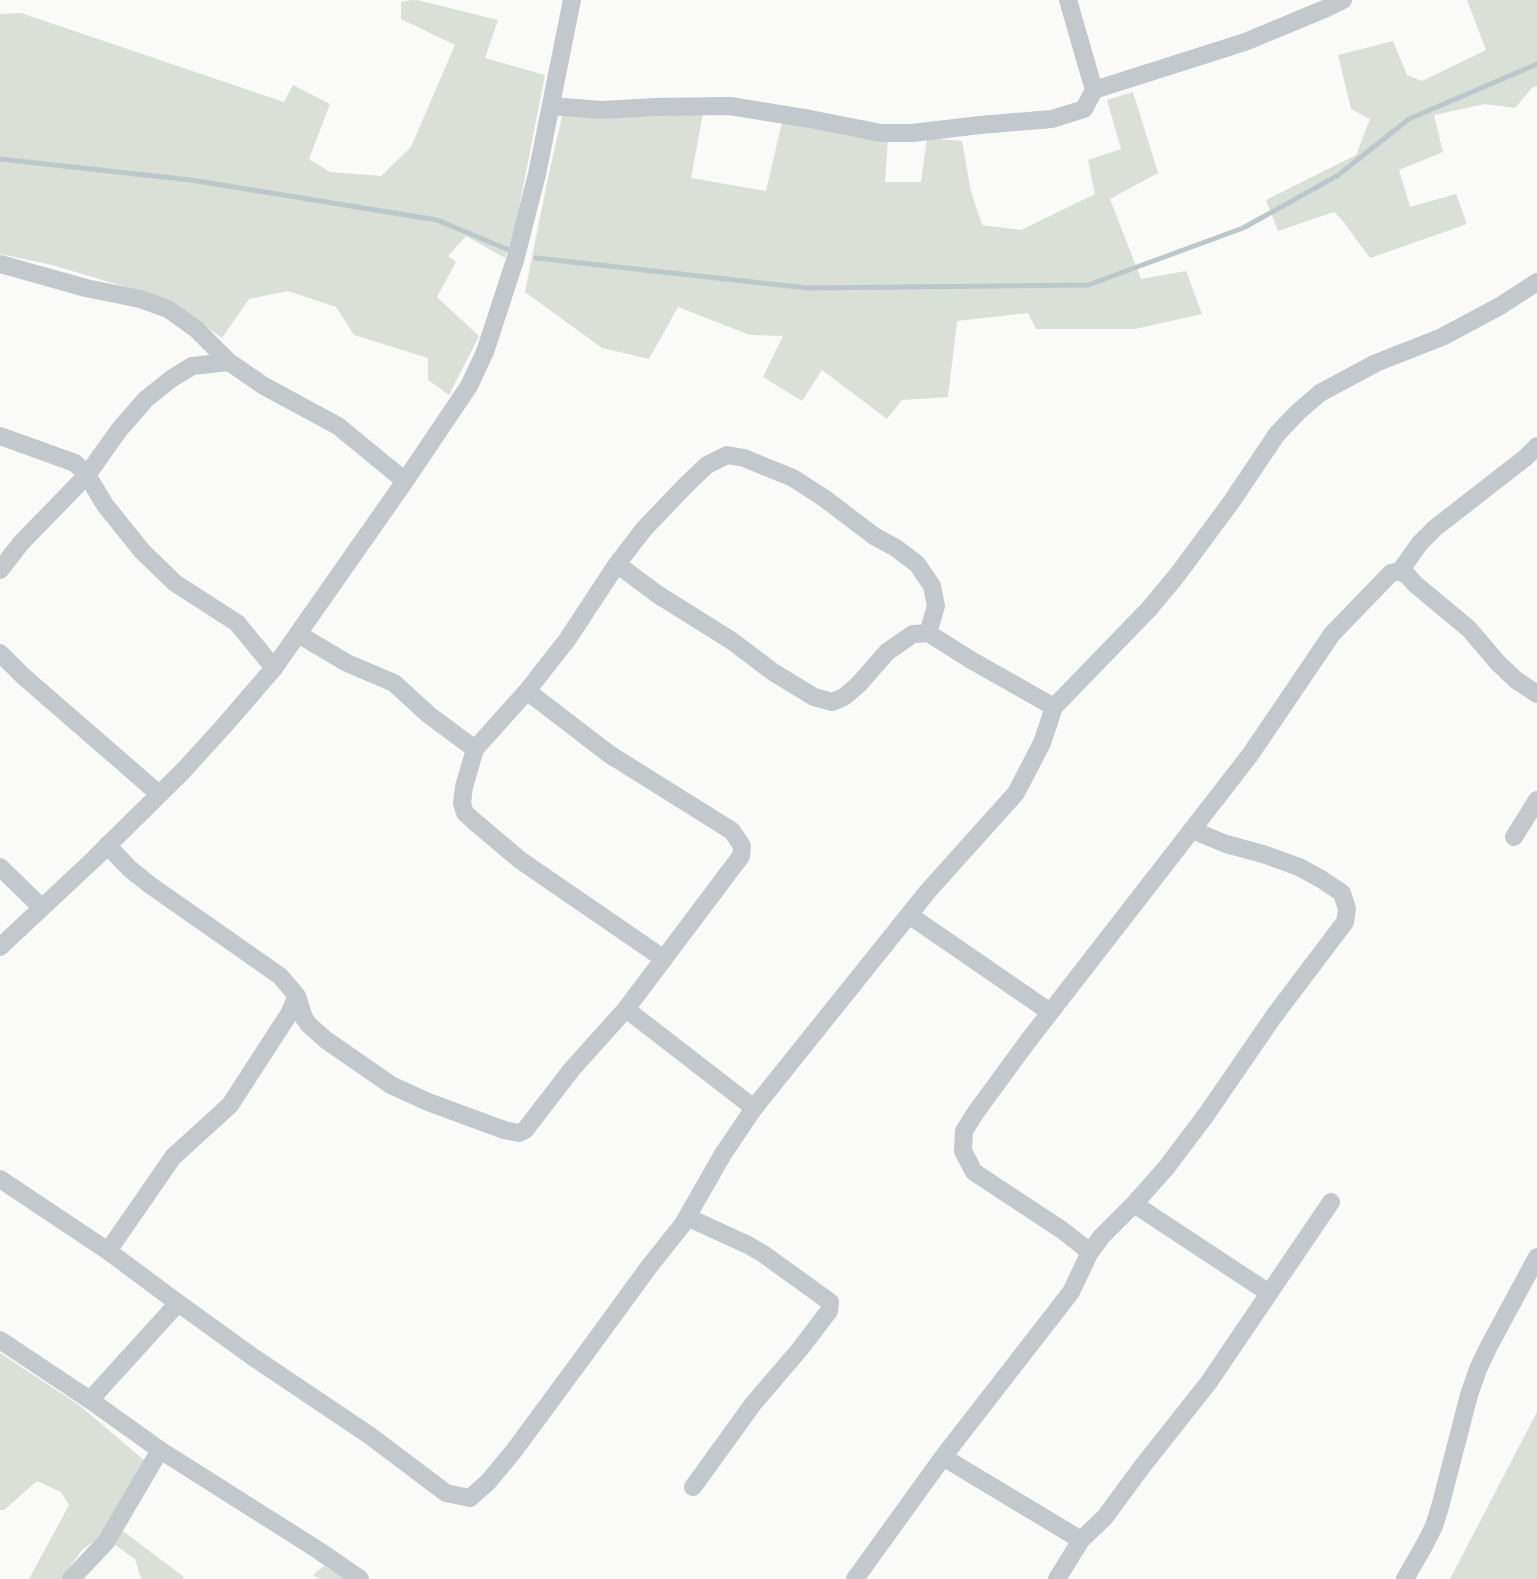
<!DOCTYPE html>
<html>
<head>
<meta charset="utf-8">
<style>
  body { margin:0 }
  canvas { display:block; background:#fafaf8 }
</style>
</head>
<body>
<canvas width="1537" height="1579"></canvas>
<script>
const ctx = document.querySelector('canvas').getContext('2d');
ctx.lineJoin = 'round';
function paint(path, color) {
  ctx.fillStyle = color;
  ctx.fill(path, 'evenodd');
}
function poly(rows) {
  const path = new Path2D();
  for (const r of rows) {
    path.moveTo(r[0], r[1]);
    for (let i = 2; i < r.length; i += 2) path.lineTo(r[i], r[i + 1]);
  }
  return path;
}
function strokePath(path, color, width, dash) {
  ctx.strokeStyle = color;
  ctx.lineWidth = width;
  ctx.lineCap = dash ? 'butt' : 'round';
  ctx.setLineDash(dash || []);
  ctx.stroke(path);
}
paint(poly([
  [411,0,417,0,498,20,485,58,545,75,517,218,505,258,466,236,448,256,456,262,437,297,479,336,449,395,428,380,428,358,354,335,336,307,288,291,249,299,222,338,169,300,52,265,0,254,0,14,21,13,284,102,293,85,330,104,309,159,330,172,381,176,411,147,455,45,401,19,401,2],
  [1467,0,1537,0,1537,86,1532,88,1515,108,1485,104,1434,115,1443,152,1399,170,1410,207,1456,194,1467,224,1370,258,1342,220,1334,212,1278,231,1266,200,1356,155,1370,119,1351,109,1338,55,1393,41,1407,75,1422,81,1486,50],
  [1133,92,1158,173,1110,199,1141,279,1186,271,1202,314,1135,329,1036,329,1028,313,957,321,948,397,902,400,887,419,822,370,802,401,763,377,783,336,750,335,678,307,649,359,602,348,525,292,548,178,565,103,705,103,691,178,766,191,782,122,888,139,885,182,921,182,927,138,962,141,971,192,982,225,1021,230,1095,194,1088,160,1121,149,1107,100],
  [0,1353,79,1405,145,1461,115,1525,184,1577,183,1579,141,1579,135,1559,102,1536,82,1550,61,1579,29,1579,69,1505,61,1492,37,1481,4,1510,0,1510],
  [1537,1412,1537,1579,1450,1579],
  [324,1566,346,1579,320,1579,313,1575]
]), '#dadfd7');
strokePath(poly([
  [0,159,191,180,437,220,509,250],
  [536,258,807,288,1088,285,1243,228,1337,176,1409,119,1537,64]
]), '#bbc7cb', 5);
strokePath(poly([
  [1094,90,1245,42,1327,8,1343,0],
  [551,106,602,110,655,107,730,106,810,119,881,133,912,133,980,125,1052,119,1084,109,1094,90,1068,0],
  [0,264,86,288,140,299,168,309,196,329,229,362,264,386,338,426,405,481],
  [0,436,75,463,87,475,105,505,142,551,175,583,237,623,274,668],
  [617,564,657,594,732,641,773,672,814,697,832,702,844,697,859,684,887,652,913,634,928,633,971,660,1054,707,1042,743,1016,793,928,891,754,1108,626,1009],
  [0,570,21,543,87,475,119,430,146,399,171,379,192,366,229,362],
  [1400,571,1420,543,1435,528,1525,458,1537,446],
  [298,634,347,663,394,683,429,715,475,749],
  [0,653,23,676,159,794],
  [1054,707,1149,609,1178,574,1232,501,1277,434,1298,412,1320,393,1376,363,1442,337,1500,306,1537,282],
  [1514,837,1537,800],
  [107,845,130,869,150,885,280,976,297,996,304,1018,309,1025,326,1040,391,1085,428,1102,504,1130,519,1133,525,1130,572,1069,626,1009,741,856,742,846,732,831,609,754,527,691],
  [0,867,41,907],
  [909,915,1050,1012],
  [0,947,94,859,183,771,224,726,274,668,405,481,469,386,485,352,515,260,537,174,572,0],
  [664,959,520,860,475,822,465,813,462,803,464,787,475,749,527,691,567,640,617,564,644,529,685,486,707,465,727,455,744,458,793,478,824,498,874,536,896,548,917,564,932,586,936,606,928,633],
  [0,1179,108,1251,178,1303],
  [1134,1204,1269,1293],
  [687,1217,748,1245,762,1253,830,1302,829,1311,800,1349,753,1404,693,1487],
  [108,1251,173,1157,230,1105,289,1014,297,996],
  [1090,1252,1062,1230,974,1172,963,1151,964,1131,976,1112,1028,1041,1250,755,1332,634,1391,573,1400,571,1408,576,1415,584,1469,629,1498,663,1516,680,1537,694],
  [0,1340,90,1400,160,1450,318,1550,360,1579],
  [90,1400,178,1303,253,1357,369,1435,446,1493,470,1498,488,1482,513,1452,589,1349,648,1268,683,1224,723,1154,754,1108],
  [943,1457,1081,1540],
  [71,1579,106,1542,160,1450],
  [855,1579,943,1457,1071,1292,1090,1252,1102,1236,1134,1204,1166,1168,1206,1115,1274,1016,1345,922,1347,909,1342,893,1321,879,1299,867,1263,854,1226,844,1192,830],
  [1057,1579,1081,1540,1105,1517,1141,1468,1209,1382,1331,1202],
  [1405,1579,1425,1544,1434,1526,1440,1507,1469,1395,1478,1369,1489,1346,1537,1257]
]), '#c3c8cc', 18);
</script>
</body>
</html>
